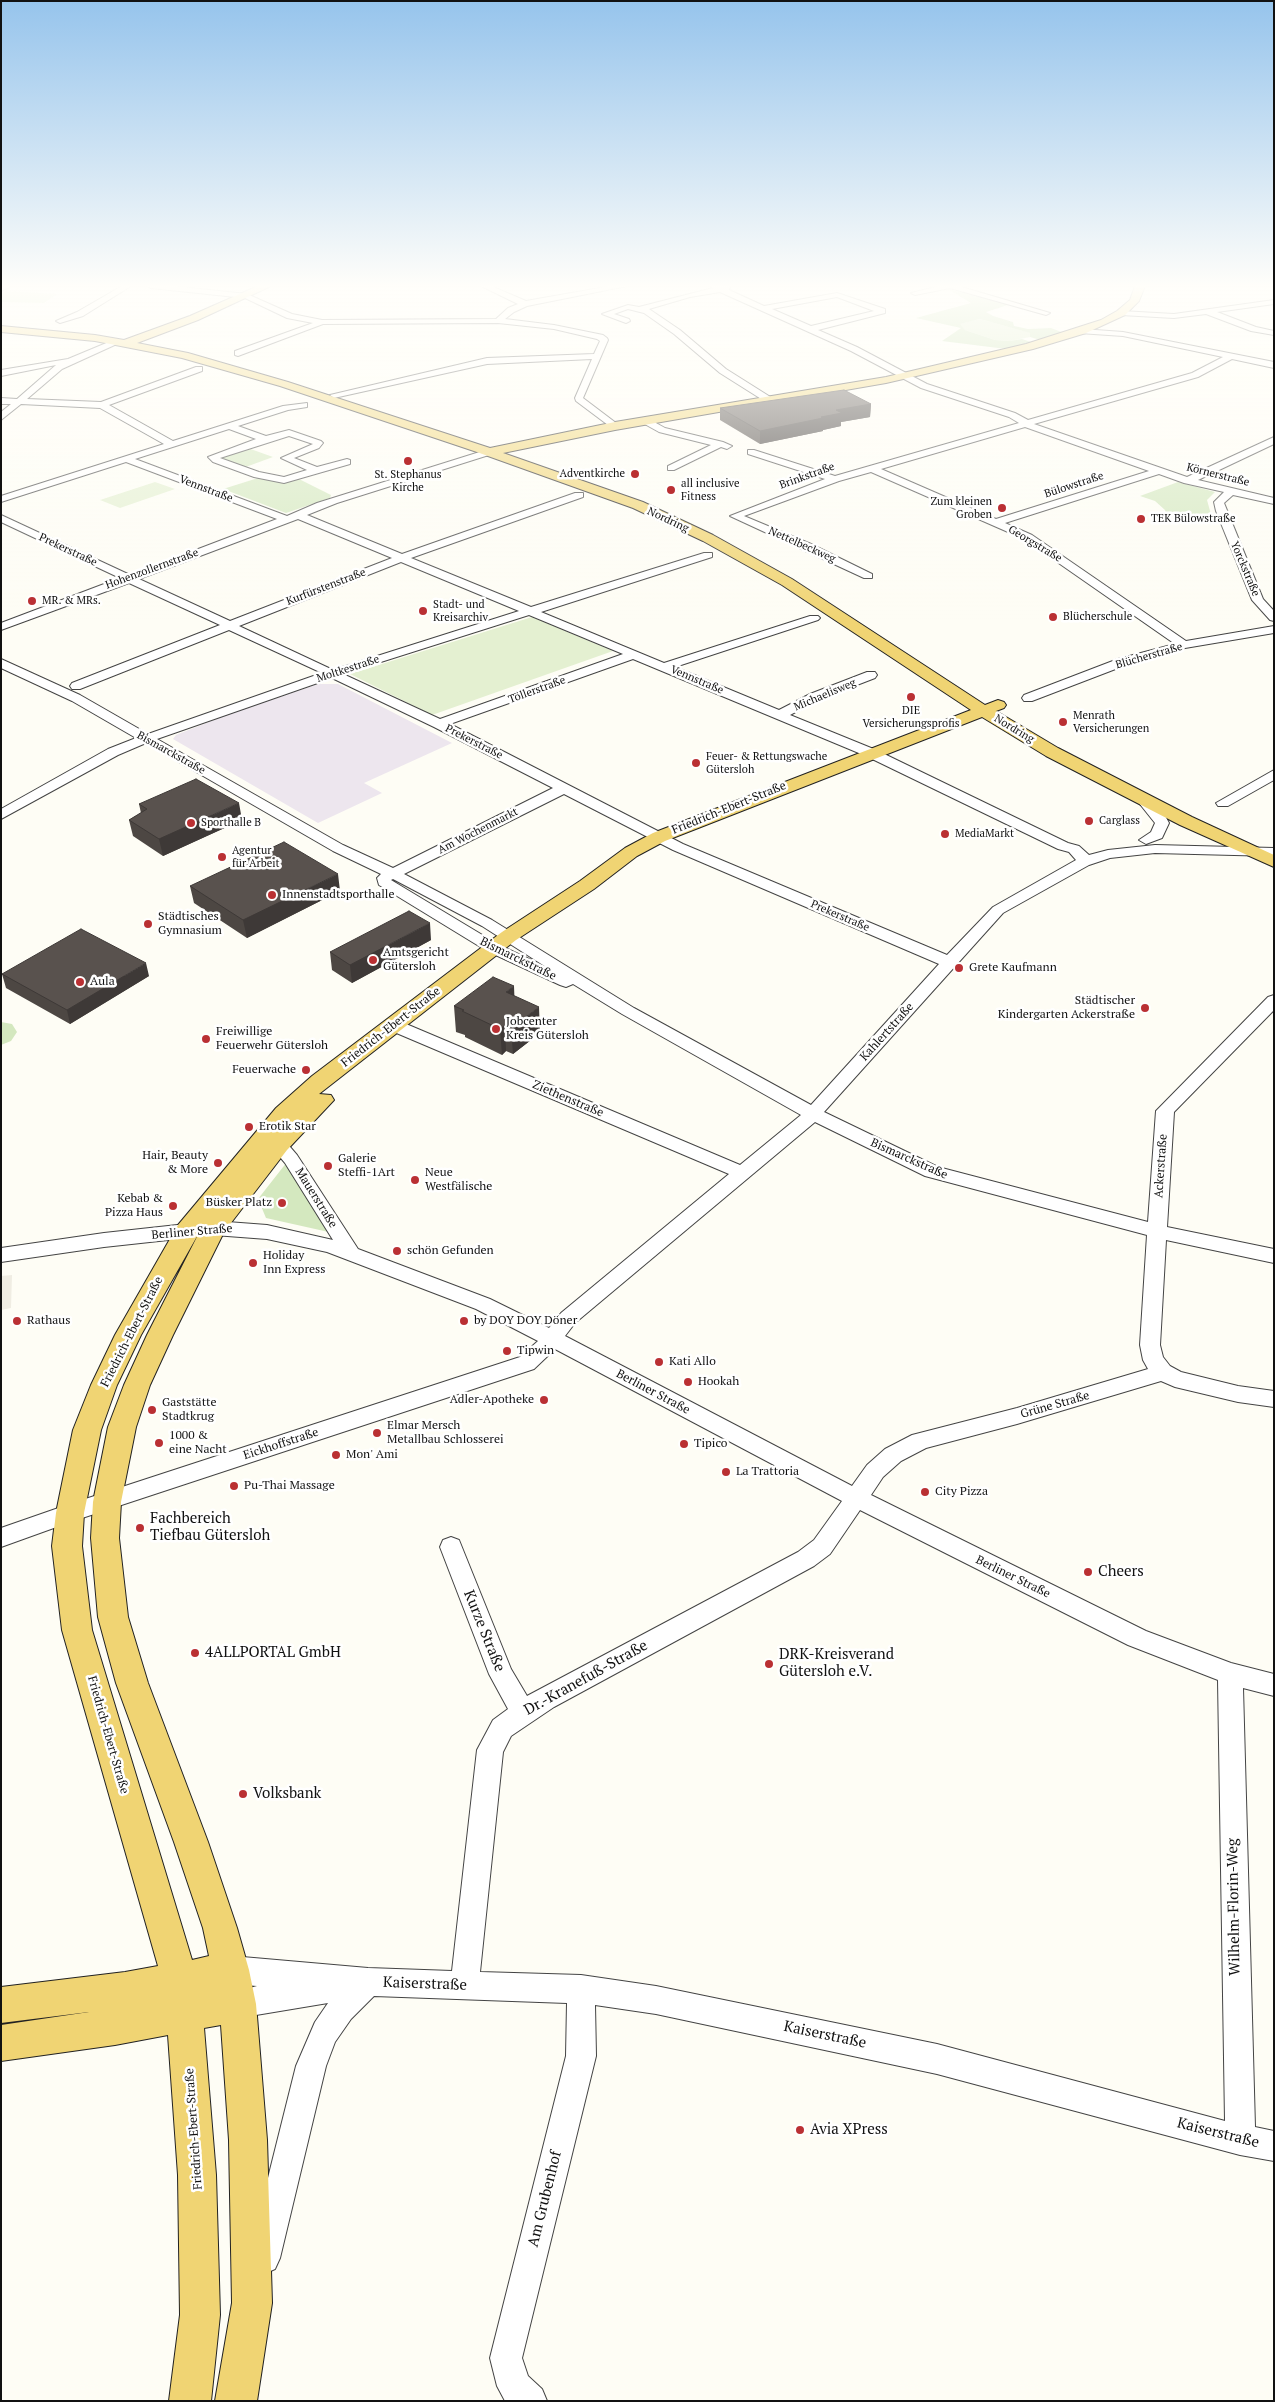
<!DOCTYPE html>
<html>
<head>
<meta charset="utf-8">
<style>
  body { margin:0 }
  #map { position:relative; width:1275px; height:2402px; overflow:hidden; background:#fefdf5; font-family:"PT Serif",serif }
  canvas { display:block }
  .frame { position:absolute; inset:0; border:2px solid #111; pointer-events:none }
</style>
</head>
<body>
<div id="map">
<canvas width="1275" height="2402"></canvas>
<div class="frame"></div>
</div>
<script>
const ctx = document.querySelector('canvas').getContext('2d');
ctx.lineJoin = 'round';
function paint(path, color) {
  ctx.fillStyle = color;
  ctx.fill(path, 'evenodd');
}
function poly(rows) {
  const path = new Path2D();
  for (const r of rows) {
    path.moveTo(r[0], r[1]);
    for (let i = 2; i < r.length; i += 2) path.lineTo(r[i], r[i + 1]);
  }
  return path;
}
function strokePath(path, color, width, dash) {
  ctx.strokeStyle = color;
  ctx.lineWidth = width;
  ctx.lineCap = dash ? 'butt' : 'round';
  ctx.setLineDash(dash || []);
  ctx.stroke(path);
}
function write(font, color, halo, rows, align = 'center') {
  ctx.font = font + ' "PT Serif",serif';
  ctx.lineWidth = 5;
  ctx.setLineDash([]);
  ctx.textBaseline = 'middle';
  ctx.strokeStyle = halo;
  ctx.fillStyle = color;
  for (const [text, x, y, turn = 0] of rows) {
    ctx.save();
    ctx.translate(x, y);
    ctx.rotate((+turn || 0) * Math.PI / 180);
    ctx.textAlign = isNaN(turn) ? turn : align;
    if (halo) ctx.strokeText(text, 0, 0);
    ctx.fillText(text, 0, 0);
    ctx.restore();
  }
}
paint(poly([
  [318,684,338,684,452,743,364,783,382,793,318,823,173,739,176,735,224,716]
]), '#ede6ee');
paint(poly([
  [5,291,57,294,44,303,1,302,1,294],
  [980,319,1031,333,1030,337,1010,341,995,340,965,330,959,324],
  [245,447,273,457,243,468,219,459,220,455],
  [258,478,297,478,331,495,330,498,286,513,223,489],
  [1178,482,1215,492,1207,500,1212,518,1167,516,1165,510,1155,501,1140,496],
  [1,1022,12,1024,17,1032,11,1041,1,1045],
  [287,1162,333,1233,266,1218,258,1199]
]), '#d4e8bf');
paint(poly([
  [946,288,1008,305,986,312,993,316,1013,322,1014,326,1028,329,1051,328,1064,333,1040,340,1030,337,1030,333,980,319,960,324,965,330,995,340,1009,341,1022,339,1031,342,1006,349,942,341,961,328,916,318,971,303]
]), '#b8d8a0');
paint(poly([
  [155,482,175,489,120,508,100,500],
  [532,617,613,651,432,715,350,674]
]), '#e4f0d1');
paint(poly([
  [12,1275,11,1308,1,1310,1,1276]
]), '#f0ede3');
const minor = poly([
  [1,286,11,286,1,291,1,286],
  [122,286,131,286,83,316,60,323,56,321,77,312,122,286],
  [147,286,171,286,247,294,292,314,322,320,496,319,508,308,518,304,481,286,491,286,526,301,611,286,627,286,527,306,514,312,505,319,554,325,603,335,607,338,608,340,583,398,620,426,612,428,576,401,575,398,592,359,487,364,334,398,330,395,487,358,594,354,600,341,597,339,554,329,498,323,323,324,238,356,235,355,235,351,313,323,287,318,245,298,151,288,147,286],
  [710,286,730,286,729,290,764,306,837,293,885,309,885,313,818,330,857,347,927,384,1015,413,1028,420,1192,373,1223,357,1123,336,1079,333,1078,331,1082,329,1123,332,1274,362,1274,368,1232,359,1198,377,1034,424,1187,477,1274,437,1274,444,1198,480,1274,498,1274,504,1233,495,1224,503,1263,599,1274,611,1274,621,1270,620,1252,600,1216,511,1214,502,1224,492,1184,483,1159,474,1005,523,1032,535,1186,641,1274,626,1274,633,1185,648,1126,665,1032,701,1024,701,1022,698,1024,695,1118,659,1175,644,1024,539,871,472,839,481,744,516,811,544,872,574,872,578,864,578,730,516,825,479,748,454,748,450,754,450,835,476,1019,423,1009,417,921,388,851,351,720,292,690,297,649,309,680,330,726,369,772,398,772,402,766,402,720,373,674,334,644,313,628,309,614,314,629,319,630,321,626,323,602,314,628,305,639,307,713,288,710,286],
  [837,297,874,311,811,326,772,309,837,297],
  [1025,427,1149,471,996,519,881,469,1025,427],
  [940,286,958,286,1050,313,1046,315,950,288,915,295,911,293,940,286],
  [1274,300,1274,304,1217,312,1256,327,1274,331,1274,335,1251,331,1206,314,1174,318,1121,315,1117,313,1121,311,1174,314,1274,300],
  [116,339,120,341,119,343,62,369,27,399,101,402,196,367,202,367,202,371,109,405,173,441,283,406,307,403,307,407,288,410,238,426,266,436,289,430,321,441,323,443,319,448,294,458,317,467,347,459,350,460,350,464,284,483,254,477,213,462,208,457,256,439,229,429,135,459,287,516,317,503,486,450,492,450,492,454,337,503,307,515,402,554,575,493,583,493,583,497,411,558,531,607,704,553,712,553,712,557,541,612,664,663,810,616,818,616,820,618,818,620,675,667,779,710,810,694,867,672,875,672,877,675,875,678,818,700,790,715,876,750,1068,843,1079,846,1089,855,1108,850,1155,845,1274,848,1274,856,1155,853,1110,858,1089,865,1003,913,824,1112,938,1167,1148,1222,1156,1111,1268,997,1274,995,1274,1010,1174,1112,1167,1227,1274,1249,1274,1263,1166,1240,1160,1345,1163,1357,1170,1366,1181,1372,1238,1386,1274,1391,1274,1407,1238,1402,1175,1387,1161,1381,1017,1424,926,1448,901,1461,883,1477,871,1495,1146,1631,1231,1663,1274,1674,1274,1696,1243,1688,1255,2127,1274,2131,1274,2161,1240,2155,937,2074,656,2014,595,2005,596,2056,522,2358,528,2376,542,2389,547,2401,505,2401,497,2386,490,2358,566,2056,567,2003,374,1996,351,2019,335,2042,326,2066,280,2258,275,2269,264,2274,253,2269,248,2258,296,2066,315,2022,328,2003,238,2018,228,2014,224,2004,228,1994,257,1986,231,1984,221,1980,217,1970,221,1960,231,1956,368,1968,452,1971,477,1750,493,1720,508,1709,489,1674,440,1547,443,1540,451,1537,459,1540,511,1669,527,1696,798,1552,814,1540,842,1501,555,1349,534,1369,76,1520,1,1547,1,1528,70,1504,520,1357,538,1341,476,1309,327,1252,267,1239,214,1235,104,1247,1,1262,1,1248,104,1233,214,1221,267,1225,333,1240,285,1163,270,1145,273,1141,279,1139,285,1141,297,1155,358,1249,490,1299,549,1328,561,1313,729,1174,387,1029,385,1025,387,1021,399,1021,740,1165,801,1115,622,1014,573,984,566,987,560,985,487,951,379,885,377,878,381,874,333,851,146,743,118,755,1,819,1,809,108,749,136,738,72,701,1,668,1,659,80,695,148,734,322,673,229,630,80,689,72,689,70,686,72,683,220,625,129,583,1,630,1,623,120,578,1,522,1,515,130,575,277,519,126,462,1,502,1,496,164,444,100,408,21,404,1,420,1,412,11,404,1,404,1,398,17,399,56,365,1,376,1,370,68,359,116,339],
  [289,436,313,444,281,458,307,470,284,477,259,472,220,458,289,436],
  [298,519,392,558,230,621,139,579,298,519],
  [401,562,519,611,333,670,239,626,401,562],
  [529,615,623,654,440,719,343,674,529,615],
  [633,659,866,756,1058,849,1069,852,1076,860,993,907,947,955,683,844,450,724,633,659],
  [332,678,434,727,553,788,393,868,343,845,157,739,332,678],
  [564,794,673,850,939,964,811,1105,634,1008,492,920,404,874,564,794],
  [393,879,482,926,546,967,499,945,391,880,393,879],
  [815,1122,925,1176,1147,1235,1140,1345,1143,1360,1148,1369,1017,1408,912,1435,885,1449,867,1465,852,1486,565,1336,575,1323,815,1122],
  [860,1510,1128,1645,1218,1680,1225,2121,937,2044,656,1986,581,1975,480,1972,503,1752,511,1736,554,1707,814,1566,830,1554,860,1510],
  [641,418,647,418,665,428,723,442,732,446,727,449,721,447,674,470,668,470,668,466,711,445,659,432,641,422,641,418],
  [1274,770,1274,780,1228,806,1218,806,1216,803,1274,770],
  [1142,794,1147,795,1163,812,1169,823,1162,838,1146,844,1139,840,1151,832,1155,823,1135,798,1142,794]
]);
const major = poly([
  [258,286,271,286,198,320,137,343,188,353,288,382,490,448,615,422,886,377,1026,344,1101,320,1117,311,1130,300,1135,286,1145,286,1139,301,1125,315,1086,333,1033,349,886,383,615,430,503,453,643,502,713,535,792,579,985,705,998,700,1004,702,1006,705,1004,708,996,711,1058,748,1192,817,1274,855,1274,867,1180,825,1046,756,982,717,665,841,637,856,594,889,516,940,319,1094,331,1095,334,1100,287,1150,224,1232,173,1335,150,1385,136,1427,121,1502,119,1538,128,1617,148,1683,208,1842,237,1928,249,1970,256,2004,267,2140,272,2303,257,2401,215,2401,232,2303,229,2140,221,2025,204,2028,216,2175,220,2315,211,2401,169,2401,180,2315,178,2175,168,2035,115,2045,1,2061,1,2025,89,2012,1,2023,1,1987,125,1972,158,1966,62,1630,52,1546,56,1513,73,1430,91,1385,115,1335,178,1225,276,1108,312,1076,502,932,580,881,625,848,653,833,971,710,782,585,703,541,633,508,474,451,280,386,182,358,95,341,1,332,1,326,95,335,124,340,190,316,258,286],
  [200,1231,147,1335,124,1385,108,1427,93,1502,91,1538,98,1617,116,1683,174,1842,203,1928,209,1956,192,1960,92,1630,82,1546,84,1513,101,1430,117,1385,141,1335,200,1231]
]);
strokePath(minor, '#444', 2);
strokePath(major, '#222', 2);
paint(minor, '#fff');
paint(major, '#f0d473');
paint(poly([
  [871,404,870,417,841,422,841,426,823,430,823,431,760,444,720,420,720,408],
  [139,804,242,820,163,856,133,836,129,820,141,813],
  [190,886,340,891,247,938,194,903],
  [431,940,352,983,332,970,330,952],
  [2,974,149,976,70,1024,6,988],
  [514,996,540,1033,513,1054,506,1051,502,1055,465,1037,465,1035,456,1032,454,1006]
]), '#4d4743');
paint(poly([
  [871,404,870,417,841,422,841,426,823,430,823,431,760,444,760,431,821,417,836,410],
  [239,803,242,820,163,856,159,839],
  [338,874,340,891,247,938,243,920],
  [430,923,431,940,352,983,350,965],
  [146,963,149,976,70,1024,67,1010],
  [514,986,515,1012,506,992],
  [539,1007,540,1033,513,1054,511,1028],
  [505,1025,506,1051,502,1055,500,1029]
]), '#3e3937');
const building = poly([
  [844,390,871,404,836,410,842,413,821,417,823,418,760,431,720,408,844,390],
  [196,779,239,803,159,839,129,820,147,809,139,804,196,779],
  [284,842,338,874,243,920,190,886,284,842],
  [409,911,430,923,350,965,330,952,409,911],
  [81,929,146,963,67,1010,2,974,81,929],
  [493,977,514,986,506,992,539,1007,511,1028,505,1025,500,1029,462,1011,464,1010,454,1006,493,977]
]);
paint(building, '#59524e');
strokePath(building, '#3e3937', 1);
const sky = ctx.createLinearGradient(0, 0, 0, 622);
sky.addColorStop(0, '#96c4ec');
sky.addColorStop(0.46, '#fffefa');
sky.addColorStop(1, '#fffefa00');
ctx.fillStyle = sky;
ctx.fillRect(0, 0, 1275, 622);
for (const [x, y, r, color] of [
  [408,461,5,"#ba3033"],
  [635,474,5,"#ba3033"],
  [671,490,5,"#ba3033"],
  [1002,508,5,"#ba3033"],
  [1141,519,5,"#ba3033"],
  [32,601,5,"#ba3033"],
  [423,611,5,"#ba3033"],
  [1053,617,5,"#ba3033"],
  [911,697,5,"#ba3033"],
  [1063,722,5,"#ba3033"],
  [696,763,5,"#ba3033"],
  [1089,821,5,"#ba3033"],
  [191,823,5,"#ba3033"],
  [945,834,5,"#ba3033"],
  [222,857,5,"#ba3033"],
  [272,895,5,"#ba3033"],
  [148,924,5,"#ba3033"],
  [373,960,5,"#ba3033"],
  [959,968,5,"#ba3033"],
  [80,982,5,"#ba3033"],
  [1145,1008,5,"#ba3033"],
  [496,1029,5,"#ba3033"],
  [206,1039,5,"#ba3033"],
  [306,1070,5,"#ba3033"],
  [249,1127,5,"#ba3033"],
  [218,1163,5,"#ba3033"],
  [328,1166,5,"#ba3033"],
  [415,1180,5,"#ba3033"],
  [282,1203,5,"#ba3033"],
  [173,1206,5,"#ba3033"],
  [397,1251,5,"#ba3033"],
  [253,1263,5,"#ba3033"],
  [17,1321,5,"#ba3033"],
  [464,1321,5,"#ba3033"],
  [507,1351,5,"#ba3033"],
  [659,1362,5,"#ba3033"],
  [688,1382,5,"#ba3033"],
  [544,1400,5,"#ba3033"],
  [152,1410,5,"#ba3033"],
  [377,1433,5,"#ba3033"],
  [159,1443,5,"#ba3033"],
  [684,1444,5,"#ba3033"],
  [336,1455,5,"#ba3033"],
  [726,1472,5,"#ba3033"],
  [234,1486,5,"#ba3033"],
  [925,1492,5,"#ba3033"],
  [140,1528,5,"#ba3033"],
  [1088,1572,5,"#ba3033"],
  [195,1653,5,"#ba3033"],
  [769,1664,5,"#ba3033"],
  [243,1794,5,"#ba3033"],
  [800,2130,5,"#ba3033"]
]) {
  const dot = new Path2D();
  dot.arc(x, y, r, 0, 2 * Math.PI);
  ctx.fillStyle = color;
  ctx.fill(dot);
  strokePath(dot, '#fff', 2);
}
write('11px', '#111', '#fff', [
  ["Adventkirche",625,474,"right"],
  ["St. Stephanus",408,475,"center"],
  ["Kirche",408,488,"center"],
  ["all inclusive",681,484],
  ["Fitness",681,497],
  ["Zum kleinen",992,502,"right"],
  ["Groben",992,515,"right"],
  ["TEK Bülowstraße",1151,519],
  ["MR. & MRs.",42,601],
  ["Stadt- und",433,605],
  ["Kreisarchiv",433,618],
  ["Blücherschule",1063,617],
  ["DIE",911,711,"center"],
  ["Versicherungsprofis",911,724,"center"],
  ["Menrath",1073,716],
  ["Versicherungen",1073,729],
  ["Feuer- & Rettungswache",706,757],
  ["Gütersloh",706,770],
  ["Carglass",1099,821],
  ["Sporthalle B",201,823],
  ["MediaMarkt",955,834],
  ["Agentur",232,851],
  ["für Arbeit",232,864]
], 'left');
write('11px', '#111', '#fff', [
  ["Körnerstraße",1218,475,14],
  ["Brinkstraße",807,476,-20],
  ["Bülowstraße",1074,485,-18],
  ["Vennstraße",206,489,21],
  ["Nordring",668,520,25],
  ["Georgstraße",1035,544,31],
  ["Nettelbeckweg",802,545,24],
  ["Prekerstraße",68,550,25],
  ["Hohenzollernstraße",152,569,-20],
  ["Yorckstraße",1245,569,67],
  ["Kurfürstenstraße",326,587,-21],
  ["Blücherstraße",1149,656,-16],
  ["Moltkestraße",348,669,-18],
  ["Vennstraße",697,680,23],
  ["Töllerstraße",537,690,-20],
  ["Michaelisweg",825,695,-23],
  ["Nordring",1014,729,31],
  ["Prekerstraße",474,742,27],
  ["Bismarckstraße",171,753,29],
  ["Am Wochenmarkt",478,831,-27],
  ["Prekerstraße",840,916,23]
]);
write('12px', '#111', '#fff', [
  ["Friedrich-Ebert-Straße",729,808,-22],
  ["Bismarckstraße",518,959,26],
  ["Friedrich-Ebert-Straße",391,1027,-38],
  ["Kahlertstraße",887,1032,-48],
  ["Ziethenstraße",568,1099,23],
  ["Bismarckstraße",909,1159,24],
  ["Ackerstraße",1161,1166,-86],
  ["Mauerstraße",316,1198,58],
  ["Berliner Straße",192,1232,-5],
  ["Friedrich-Ebert-Straße",132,1332,-63],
  ["Berliner Straße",653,1392,28],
  ["Grüne Straße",1055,1405,-16],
  ["Eickhoffstraße",281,1444,-18],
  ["Berliner Straße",1013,1577,26],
  ["Friedrich-Ebert-Straße",108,1735,74],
  ["Friedrich-Ebert-Straße",194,2129,-94]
]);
write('12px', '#111', '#fff', [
  ["Innenstadtsporthalle",282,895],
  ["Städtisches",158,917],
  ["Gymnasium",158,931],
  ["Amtsgericht",383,953],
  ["Gütersloh",383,967],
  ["Grete Kaufmann",969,968],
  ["Aula",90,982],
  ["Städtischer",1135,1001,"right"],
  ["Kindergarten Ackerstraße",1135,1015,"right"],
  ["Jobcenter",506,1022],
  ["Kreis Gütersloh",506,1036],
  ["Freiwillige",216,1032],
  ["Feuerwehr Gütersloh",216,1046],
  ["Feuerwache",296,1070,"right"],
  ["Erotik Star",259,1127],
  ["Hair, Beauty",208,1156,"right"],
  ["& More",208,1170,"right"],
  ["Galerie",338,1159],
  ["Steffi-1Art",338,1173],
  ["Neue",425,1173],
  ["Westfälische",425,1187],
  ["Kebab &",163,1199,"right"],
  ["Pizza Haus",163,1213,"right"],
  ["Büsker Platz",272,1203,"right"],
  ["schön Gefunden",407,1251],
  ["Holiday",263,1256],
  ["Inn Express",263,1270],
  ["Rathaus",27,1321],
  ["by DOY DOY Döner",474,1321],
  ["Tipwin",517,1351],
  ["Kati Allo",669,1362],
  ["Hookah",698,1382],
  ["Adler-Apotheke",534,1400,"right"],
  ["Gaststätte",162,1403],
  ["Stadtkrug",162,1417],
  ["Elmar Mersch",387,1426],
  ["Metallbau Schlosserei",387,1440],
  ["1000 &",169,1436],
  ["eine Nacht",169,1450],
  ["Tipico",694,1444],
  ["Mon' Ami",346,1455],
  ["La Trattoria",736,1472],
  ["Pu-Thai Massage",244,1486],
  ["City Pizza",935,1492]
], 'left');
write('15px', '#111', '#fff', [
  ["Fachbereich",150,1519],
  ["Tiefbau Gütersloh",150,1536],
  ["Cheers",1098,1572],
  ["4ALLPORTAL GmbH",205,1653],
  ["DRK-Kreisverand",779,1655],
  ["Gütersloh e.V.",779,1672],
  ["Volksbank",253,1794],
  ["Avia XPress",810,2130]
], 'left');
write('15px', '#111', '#fff', [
  ["Kurze Straße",484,1631,68],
  ["Dr.-Kranefuß-Straße",586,1678,-29],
  ["Wilhelm-Florin-Weg",1234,1907,-91],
  ["Kaiserstraße",425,1984,2],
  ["Kaiserstraße",825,2035,12],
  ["Kaiserstraße",1218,2133,14],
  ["Am Grubenhof",545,2199,-76]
]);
</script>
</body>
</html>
